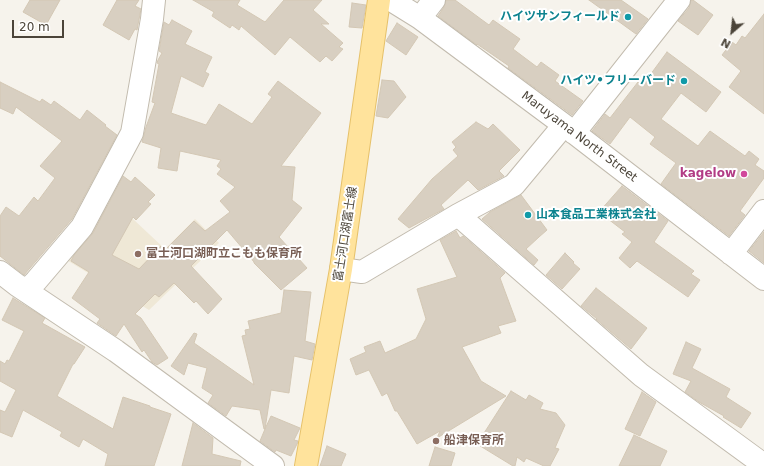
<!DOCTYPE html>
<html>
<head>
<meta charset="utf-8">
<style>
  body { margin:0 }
  #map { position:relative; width:764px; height:466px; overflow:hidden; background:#f6f3ec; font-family:"DejaVu Sans",sans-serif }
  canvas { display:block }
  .north { position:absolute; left:712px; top:12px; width:40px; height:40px; -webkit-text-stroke:3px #fff; paint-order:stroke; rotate:208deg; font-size:11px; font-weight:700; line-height:16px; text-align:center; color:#4b4439 }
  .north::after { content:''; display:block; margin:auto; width:14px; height:18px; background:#4b4439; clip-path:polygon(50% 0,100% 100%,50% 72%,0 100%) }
  .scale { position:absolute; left:12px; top:20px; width:52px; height:18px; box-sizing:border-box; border:2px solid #4b4439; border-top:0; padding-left:5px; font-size:12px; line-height:14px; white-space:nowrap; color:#4b4439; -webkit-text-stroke:3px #fff; paint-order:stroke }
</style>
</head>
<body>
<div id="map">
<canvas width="764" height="466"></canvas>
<div class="north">N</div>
<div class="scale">20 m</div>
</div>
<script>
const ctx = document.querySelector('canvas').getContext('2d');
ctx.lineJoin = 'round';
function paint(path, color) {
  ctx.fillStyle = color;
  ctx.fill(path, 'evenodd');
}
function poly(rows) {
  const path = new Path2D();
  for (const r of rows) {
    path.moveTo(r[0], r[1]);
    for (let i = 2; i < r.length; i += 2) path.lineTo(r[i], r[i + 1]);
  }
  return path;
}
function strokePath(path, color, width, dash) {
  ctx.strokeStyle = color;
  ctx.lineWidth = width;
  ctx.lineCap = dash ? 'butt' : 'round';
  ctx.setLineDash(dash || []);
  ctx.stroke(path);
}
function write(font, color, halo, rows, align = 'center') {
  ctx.font = font + ' "DejaVu Sans","Noto Sans JP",sans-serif';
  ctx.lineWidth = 4;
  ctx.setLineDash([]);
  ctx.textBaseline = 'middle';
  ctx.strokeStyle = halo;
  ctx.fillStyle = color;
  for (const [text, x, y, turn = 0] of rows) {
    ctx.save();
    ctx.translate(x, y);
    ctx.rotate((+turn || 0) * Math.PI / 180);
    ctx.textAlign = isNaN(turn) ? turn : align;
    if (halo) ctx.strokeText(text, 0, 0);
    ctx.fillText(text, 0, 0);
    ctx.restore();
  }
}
paint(poly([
  [102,202,133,219,165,249,195,219,219,243,149,310,65,259]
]), '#efe8d6');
const building = poly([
  [30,0,60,0,46,25,23,12,30,0],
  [117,0,139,0,135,6,141,9,137,30,135,29,129,40,103,25,117,0],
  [193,0,240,0,237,5,265,22,284,0,322,0,313,10,329,24,321,24,343,43,339,47,343,49,332,61,326,56,320,62,290,37,275,55,241,26,239,30,232,25,230,28,212,16,214,12,193,0],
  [446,0,455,0,489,25,493,20,520,39,513,49,537,67,541,62,559,75,555,81,583,101,572,115,508,68,509,66,477,44,477,45,438,16,444,7,446,0],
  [589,0,621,0,648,19,636,34,589,0],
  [691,0,693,0,713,15,698,35,678,21,689,8,691,0],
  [352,3,366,5,362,28,349,27,352,3],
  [764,14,764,114,729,87,741,71,722,55,732,42,736,45,742,36,745,38,764,14],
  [172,20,192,31,185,44,212,57,205,72,209,74,203,87,181,76,171,113,206,125,219,104,252,124,272,97,268,94,278,81,321,113,281,166,295,167,292,200,302,208,279,237,307,268,281,290,254,263,254,262,227,230,191,266,222,299,208,314,196,301,194,303,174,283,159,297,155,294,135,314,141,318,168,358,157,365,152,362,144,350,142,352,124,324,116,336,97,323,100,319,72,298,89,272,71,261,74,255,93,233,123,176,131,182,135,177,155,195,148,202,151,204,136,220,133,217,112,255,139,269,161,246,165,250,194,221,205,231,230,212,220,201,235,187,217,174,221,169,217,166,221,160,180,151,177,171,158,168,161,148,142,142,144,135,146,127,155,103,152,102,159,64,157,63,158,60,162,53,159,51,164,22,169,25,172,20],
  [397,23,418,37,406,55,386,41,397,23],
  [667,52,721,92,706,112,681,93,661,119,698,146,710,131,745,156,749,151,759,159,755,165,764,171,764,178,740,211,745,215,729,236,661,184,676,163,650,144,655,137,630,117,610,144,592,131,605,114,610,118,638,82,642,86,667,52],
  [382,80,394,81,406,97,388,118,376,116,382,80],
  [0,82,40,102,42,99,51,105,54,101,80,120,87,110,106,125,105,126,117,135,72,219,24,275,0,256,0,216,6,207,19,216,34,197,38,201,55,178,40,166,62,141,16,107,13,114,0,108,0,82],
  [476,122,488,129,493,124,520,150,499,171,504,176,478,190,468,180,441,205,444,209,409,228,398,219,432,179,458,156,453,150,456,147,452,142,476,122],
  [622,186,668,221,654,242,694,271,691,274,700,280,688,297,637,261,630,268,619,258,632,242,622,234,625,232,599,212,622,186],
  [521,195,547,230,539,237,526,249,538,260,534,265,482,219,490,212,521,195],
  [456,231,460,238,463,236,505,273,500,278,516,321,498,326,501,333,462,347,481,381,506,396,437,438,440,431,417,444,397,411,395,411,387,393,382,396,369,370,356,375,350,359,366,352,364,347,380,341,385,353,416,339,426,319,417,289,457,277,440,240,456,231],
  [764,232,764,263,749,251,764,232],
  [565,253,574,262,573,263,580,269,562,289,546,275,565,253],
  [596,288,647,328,631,349,596,319,597,319,581,306,596,288],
  [284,290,311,292,305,341,315,344,312,360,294,356,289,393,271,390,265,429,271,416,300,428,294,440,298,441,298,442,291,456,276,450,275,452,260,441,265,429,264,429,260,410,232,406,226,416,208,403,213,395,202,388,207,368,188,363,184,375,171,366,194,333,197,334,194,343,254,385,242,336,246,335,245,330,250,329,248,321,281,313,284,290],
  [13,298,45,318,42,323,85,347,74,364,73,364,57,396,113,429,123,397,150,406,150,407,171,414,154,466,105,466,108,454,83,439,79,447,60,436,62,432,23,410,12,437,0,432,0,410,5,412,16,390,0,381,0,361,5,364,7,360,9,361,24,331,2,320,13,298],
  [686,342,701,349,692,368,730,389,726,397,751,413,741,428,723,417,724,416,699,402,685,392,691,381,673,374,686,342],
  [511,391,526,400,529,395,543,403,540,409,556,413,565,425,555,448,559,449,550,466,544,466,526,458,524,462,517,457,515,466,513,466,477,444,511,391],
  [642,392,656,402,640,436,625,429,642,392],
  [193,423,213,438,212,454,241,461,240,466,182,466,193,423],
  [634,435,667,451,660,466,619,466,634,435],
  [327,446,346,454,341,466,320,466,327,446],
  [435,447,455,453,451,466,429,466,435,447]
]);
paint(building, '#d8cfc1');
strokePath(building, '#d3c7b4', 1);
const minor = poly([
  [391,0,420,18,564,125,764,279],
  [420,18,434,0],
  [574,133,679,0],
  [458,215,641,375,764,465],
  [731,254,764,211],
  [341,269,362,272,458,215,514,185,564,125],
  [0,272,17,285,116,351,273,466],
  [26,291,36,281,82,227,132,133,152,19,154,0]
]);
const major = poly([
  [306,466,341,269,379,0]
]);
strokePath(minor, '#c2bbae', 24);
strokePath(major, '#e6c16a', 24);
strokePath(minor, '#fff', 22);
strokePath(major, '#ffe39c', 22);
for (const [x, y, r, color] of [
  [628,17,4,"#0f9aa8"],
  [684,81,4,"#0f9aa8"],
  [744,174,4,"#d1479c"],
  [528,215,4,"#0f9aa8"],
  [138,254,4,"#8d6e63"],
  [436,441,4,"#8d6e63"]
]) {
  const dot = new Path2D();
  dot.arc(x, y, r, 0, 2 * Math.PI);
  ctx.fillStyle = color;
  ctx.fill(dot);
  strokePath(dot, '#fff', 1.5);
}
write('bold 12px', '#0d838f', '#fff', [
  ["ハイツサンフィールド",620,17],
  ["ハイツ•フリーバード",676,81],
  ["山本食品工業株式会社",536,215,"left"]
], 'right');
write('12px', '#4b4439', '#fff', [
  ["Maruyama North Street",579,137,37],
  ["富士河口湖富士線",346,234,-81]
]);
write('bold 12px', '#b23c85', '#fff', [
  ["kagelow",736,174]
], 'right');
write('bold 12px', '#785e54', '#fff', [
  ["富士河口湖町立こもも保育所",146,254],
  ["船津保育所",444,441]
], 'left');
</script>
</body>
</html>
